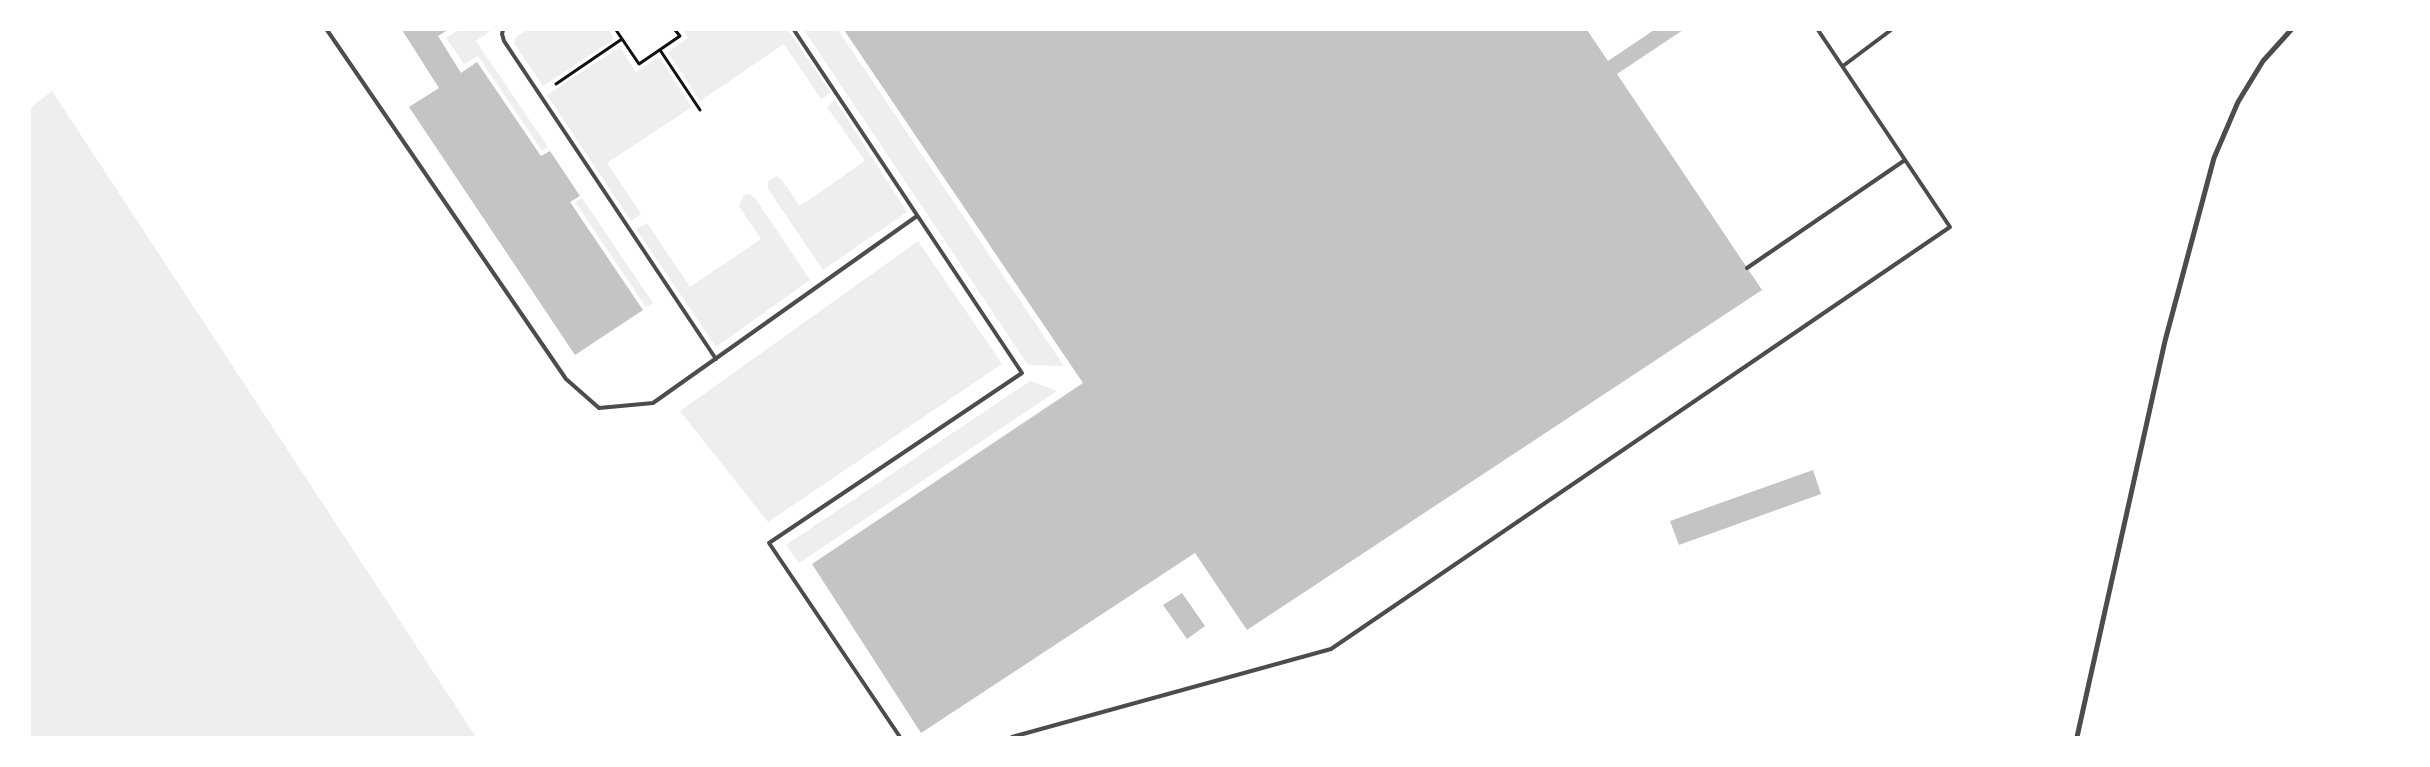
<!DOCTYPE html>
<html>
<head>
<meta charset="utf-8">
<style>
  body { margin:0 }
  #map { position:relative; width:2430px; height:767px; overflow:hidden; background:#fff; font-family:Barlow,sans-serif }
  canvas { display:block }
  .frame { position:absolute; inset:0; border:31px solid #fff; pointer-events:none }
</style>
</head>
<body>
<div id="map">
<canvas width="2430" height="767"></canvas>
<div class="frame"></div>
</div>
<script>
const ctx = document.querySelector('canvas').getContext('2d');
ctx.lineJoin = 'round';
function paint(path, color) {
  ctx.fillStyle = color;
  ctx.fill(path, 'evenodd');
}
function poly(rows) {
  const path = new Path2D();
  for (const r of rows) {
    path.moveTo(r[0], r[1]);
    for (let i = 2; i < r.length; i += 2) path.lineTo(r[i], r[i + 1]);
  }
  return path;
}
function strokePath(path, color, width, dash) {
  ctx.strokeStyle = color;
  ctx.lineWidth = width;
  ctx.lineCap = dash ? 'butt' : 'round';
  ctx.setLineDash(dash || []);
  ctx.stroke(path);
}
paint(poly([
  [459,30,492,30,476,41,548,147,542,151,478,56,464,64,446,38],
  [527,30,609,30,614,39,543,86,514,43,516,37],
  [683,30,788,30,831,93,821,99,784,44,700,101,668,52,688,38],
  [804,30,838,30,1064,366,1028,365],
  [620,47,636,72,659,57,692,107,607,163,641,214,631,221,547,95],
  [52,91,476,737,30,737,30,108],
  [835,100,907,212,823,270,768,189,768,182,776,176,782,180,800,206,865,161,827,107],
  [749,194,755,198,810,280,716,347,636,229,647,223,690,287,761,239,739,206,744,195],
  [582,198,653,303,646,307,575,202],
  [918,241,1002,364,768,522,680,411],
  [1030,381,1057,391,799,563,786,545]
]), '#eee');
paint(poly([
  [402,30,448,30,438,36,461,73,477,62,541,156,550,151,580,196,570,202,643,310,575,355,409,107,439,88],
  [844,30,1587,30,1608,61,1654,30,1683,30,1617,74,1762,290,1247,630,1195,553,921,733,812,564,1083,383],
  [1813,470,1821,494,1679,545,1670,521],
  [1182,593,1205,626,1187,639,1163,605]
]), '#c4c4c4');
strokePath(poly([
  [616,30,639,64,680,36,675,30],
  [660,50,700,110],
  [556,84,622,39]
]), '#111', 3);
strokePath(poly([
  [327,30,566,379,599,408,653,403,917,216],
  [503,30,502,34,504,41,716,359],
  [794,30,1022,373,769,543,900,737],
  [1843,66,1891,30],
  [1747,268,1905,160],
  [1012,737,1331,649,1950,227,1818,30]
]), '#4c4c4c', 4);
strokePath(poly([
  [2077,737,2165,341,2214,158,2238,102,2263,61,2291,30]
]), '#4c4c4c', 5);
</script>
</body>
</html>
